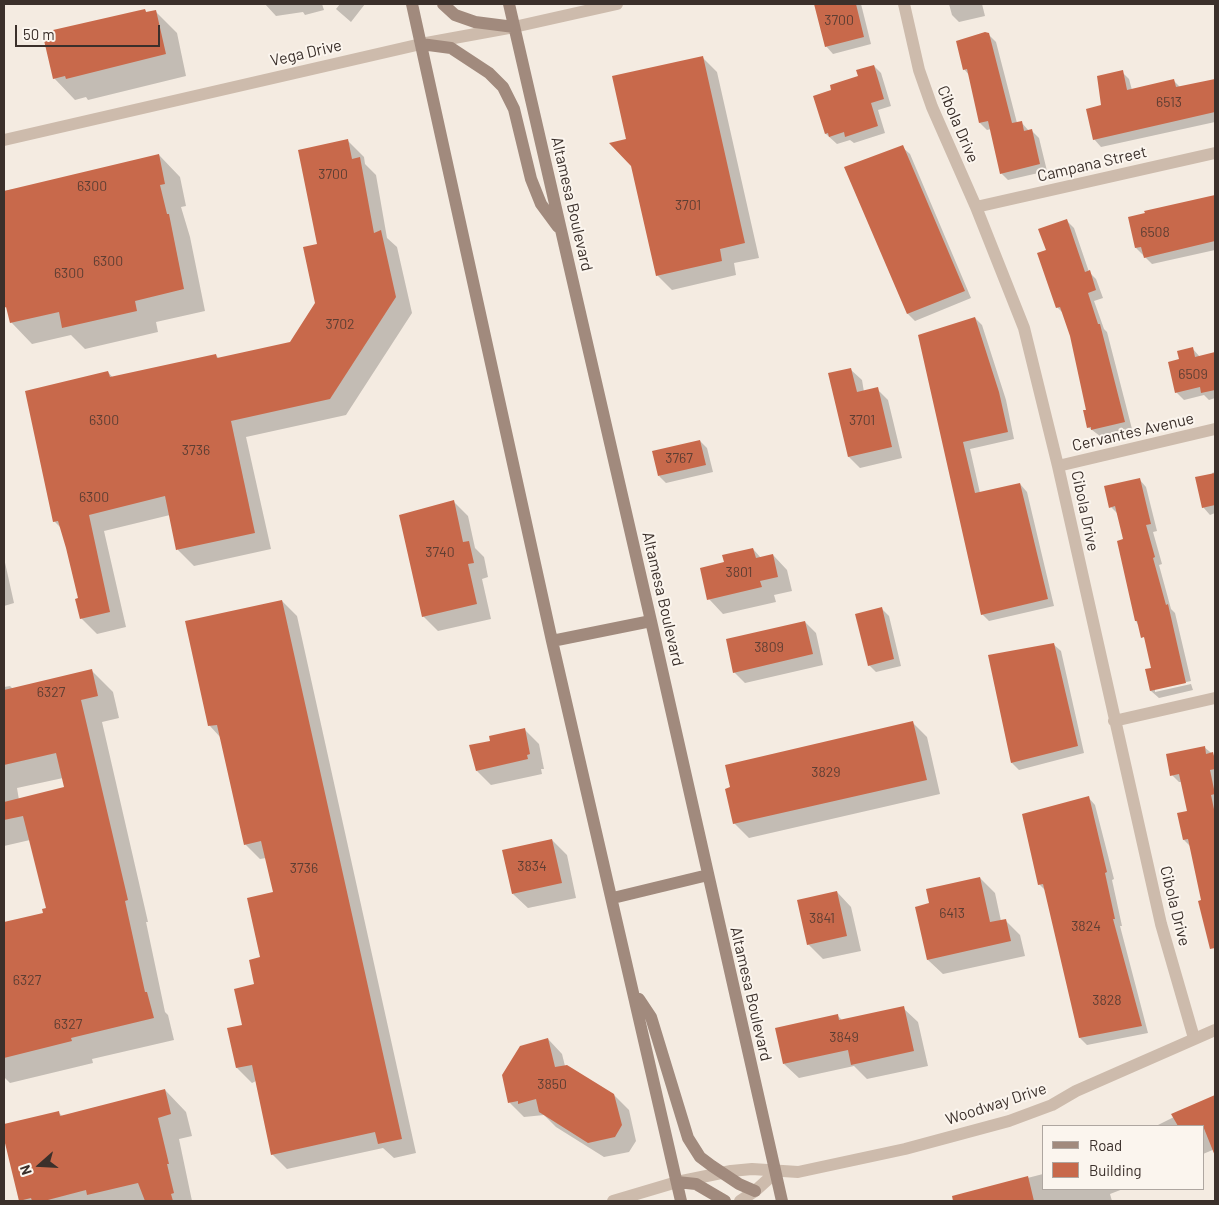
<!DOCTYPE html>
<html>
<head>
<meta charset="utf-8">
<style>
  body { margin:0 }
  #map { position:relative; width:1219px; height:1205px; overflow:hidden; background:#f4ebe1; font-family:Barlow,sans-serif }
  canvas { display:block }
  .frame { position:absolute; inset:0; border:5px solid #3b302b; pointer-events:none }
  .legend { position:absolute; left:1042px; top:1125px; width:162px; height:65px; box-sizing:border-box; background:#fbf5ee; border:1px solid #aea6a0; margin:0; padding:6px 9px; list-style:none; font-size:15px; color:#3b302b }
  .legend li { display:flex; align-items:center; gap:10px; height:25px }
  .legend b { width:25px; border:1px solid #aea6a0 }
  .north { position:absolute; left:15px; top:1140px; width:50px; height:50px; -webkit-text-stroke:4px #fbf5ee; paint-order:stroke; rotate:251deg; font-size:14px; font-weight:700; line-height:20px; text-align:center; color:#3b302b }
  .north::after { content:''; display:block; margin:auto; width:18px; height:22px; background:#3b302b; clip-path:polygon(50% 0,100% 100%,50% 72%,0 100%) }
  .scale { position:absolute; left:15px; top:25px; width:145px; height:22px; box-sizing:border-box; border:2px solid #3b302b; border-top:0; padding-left:6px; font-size:15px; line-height:18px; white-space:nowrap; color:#3b302b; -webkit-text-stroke:4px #fbf5ee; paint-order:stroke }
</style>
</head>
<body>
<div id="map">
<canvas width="1219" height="1205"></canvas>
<div class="frame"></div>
<ul class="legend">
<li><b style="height:6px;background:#a18a7d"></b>Road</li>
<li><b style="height:14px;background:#c8694b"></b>Building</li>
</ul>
<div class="north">N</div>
<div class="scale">50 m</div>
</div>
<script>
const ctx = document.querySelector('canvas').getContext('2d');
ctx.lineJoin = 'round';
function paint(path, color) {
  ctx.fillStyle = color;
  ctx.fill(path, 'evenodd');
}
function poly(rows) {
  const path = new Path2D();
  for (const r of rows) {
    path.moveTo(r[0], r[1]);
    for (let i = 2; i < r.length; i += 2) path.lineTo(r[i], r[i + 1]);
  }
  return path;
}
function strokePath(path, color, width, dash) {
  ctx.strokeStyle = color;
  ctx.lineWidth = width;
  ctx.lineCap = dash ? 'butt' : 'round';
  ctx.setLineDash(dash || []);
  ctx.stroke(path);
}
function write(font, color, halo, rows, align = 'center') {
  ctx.font = font + ' Barlow,sans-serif';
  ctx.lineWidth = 4;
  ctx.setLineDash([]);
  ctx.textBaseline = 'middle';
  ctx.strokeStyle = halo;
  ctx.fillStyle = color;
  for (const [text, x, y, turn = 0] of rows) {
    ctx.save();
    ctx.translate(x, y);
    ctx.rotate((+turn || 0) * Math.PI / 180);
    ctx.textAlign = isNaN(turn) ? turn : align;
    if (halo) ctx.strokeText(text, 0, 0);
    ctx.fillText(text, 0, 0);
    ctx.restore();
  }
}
paint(poly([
  [265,4,322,4,324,10,305,15,303,12,276,16],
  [340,4,365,4,351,22,336,9],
  [815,4,861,4,871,44,833,54,826,46],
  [949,4,982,4,985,16,959,22,952,15],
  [145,10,147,13,155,11,177,33,186,76,88,100,86,97,75,100,54,78],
  [988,34,996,42,1017,123,1021,122,1029,131,1032,131,1039,138,1047,171,1008,180,1001,173,991,129,987,130,980,123,969,75,964,69],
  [703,58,717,72,759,258,734,263,736,275,672,290,657,275,627,140],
  [874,66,881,73,891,106,878,110,885,133,854,143,850,140,837,144,826,134,815,97,833,91,860,77],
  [1122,72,1129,79,1132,90,1174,81,1180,87,1215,80,1215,122,1101,147,1094,139,1102,106],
  [348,141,364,157,365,164,376,175,387,238,397,247,412,313,346,415,246,437,271,549,194,566,178,550,170,515,104,531,126,627,97,634,81,618,79,599,62,529,54,521,108,372,113,378,216,355,219,359,291,343,317,303,319,245],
  [902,147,910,154,971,298,915,321,908,314],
  [159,155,180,177,186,206,181,207,190,237,205,311,156,322,158,332,85,349,71,335,32,344,11,322,4,292,4,191,48,183],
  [1215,197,1215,250,1152,264,1136,248,1146,212],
  [1067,221,1074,228,1089,272,1096,279,1103,298,1094,301,1104,329,1107,332,1132,429,1100,436,1088,427,1088,411,1072,336,1064,314,1057,307,1047,251],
  [975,318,982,325,1006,400,1014,439,970,449,980,493,1020,484,1027,492,1054,606,989,621,982,614,920,336],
  [1192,348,1200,357,1215,353,1215,398,1209,400,1204,395,1184,400,1176,392,1181,360],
  [850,369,862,380,864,392,877,389,888,400,902,458,860,468,849,457,830,374],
  [700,441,707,448,713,472,666,483,659,476],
  [1215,472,1215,513,1210,515,1203,507,1212,473],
  [1139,479,1146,487,1157,531,1153,532,1162,564,1159,565,1171,609,1175,613,1191,681,1155,689,1155,692,1191,684,1193,690,1159,698,1151,691,1147,670,1153,669,1147,642,1136,621,1124,540,1118,514,1111,507],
  [453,501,468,516,475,548,484,557,488,577,482,579,491,619,438,631,423,616],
  [753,549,761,558,773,555,787,570,792,591,774,595,776,602,723,614,709,599,725,563],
  [4,558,14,603,4,606],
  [282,601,297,616,416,1153,394,1158,383,1148,287,1169,272,1154,256,1081,252,1083,237,1068,244,1026,256,985,274,893,266,858,260,859,245,844,221,738,210,726,187,622],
  [882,609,889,616,901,666,876,672,869,665],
  [805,622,816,633,823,665,745,683,734,672],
  [1053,644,1061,651,1084,753,1019,770,1012,763],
  [92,671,113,692,119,718,102,722,148,922,146,922,165,1012,168,1015,174,1040,92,1059,93,1063,10,1083,4,1077,4,923,45,914,47,909,30,840,4,846,4,687,10,686,13,689],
  [63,778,65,788,19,800,17,788],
  [913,723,927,737,940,794,749,838,734,823],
  [524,729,539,744,544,769,541,769,542,774,491,785,477,771,491,742],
  [1204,747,1215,756,1215,935,1202,901,1191,847,1184,840,1188,812,1182,782,1179,782,1172,775],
  [1088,797,1095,805,1114,879,1112,880,1122,926,1120,926,1148,1033,1087,1045,1080,1038,1046,891,1039,884],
  [552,840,567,855,576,898,528,908,513,894],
  [980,878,995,893,1001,921,1005,920,1020,935,1025,956,943,974,928,960,930,904],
  [837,892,851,907,861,951,823,959,808,944],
  [903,1008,918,1022,928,1066,867,1079,854,1066,799,1078,784,1064,837,1015,843,1021],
  [548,1039,562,1054,565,1066,614,1095,629,1110,636,1141,629,1152,604,1157,556,1127,544,1115,524,1117,510,1103],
  [165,1090,186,1112,192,1136,179,1139,192,1201,20,1200,4,1134,4,1125,58,1112,62,1116],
  [1212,1098,1215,1102,1215,1149,1203,1154,1203,1126,1156,1126],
  [1043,1174,1043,1189,1123,1189,1110,1194,1112,1201,971,1201,969,1193]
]), '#0003');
paint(poly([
  [814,4,856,4,864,37,825,47],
  [145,9,146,12,156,10,166,54,66,79,65,76,53,79,43,36,54,33,53,30],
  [985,32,989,33,1012,123,1022,121,1024,131,1032,129,1040,164,1000,174,988,121,979,123,967,69,963,70,956,41],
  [703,56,745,243,720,249,722,261,656,276,631,166,609,143,626,139,612,76],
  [874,65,884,99,871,103,878,126,845,137,844,132,829,137,828,133,825,134,813,96,831,90,830,85,858,76,856,70],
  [1123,70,1127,90,1174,79,1176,87,1215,79,1215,112,1093,140,1086,109,1101,105,1097,76],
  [348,139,352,159,360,157,374,233,381,230,396,297,330,399,231,421,255,533,176,550,165,496,89,515,110,612,80,619,75,599,78,598,66,548,58,521,53,522,25,391,108,371,110,377,216,354,217,358,290,342,315,303,303,247,317,244,298,150],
  [903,145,965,291,907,314,844,167],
  [159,154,165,184,160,185,167,214,169,214,184,289,135,301,137,311,62,328,59,312,10,323,6,307,4,308,4,191],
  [1215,195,1215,241,1144,258,1141,247,1135,248,1128,217,1145,213,1144,211],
  [1067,219,1085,272,1090,270,1096,290,1088,293,1098,324,1100,324,1125,422,1091,430,1091,427,1087,428,1083,410,1086,410,1070,336,1060,307,1056,308,1037,253,1046,250,1038,229],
  [975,317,999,392,1008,432,963,442,975,493,1020,483,1048,599,981,615,918,335],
  [1193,347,1195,357,1215,352,1215,390,1201,393,1200,387,1175,393,1168,362,1179,359,1177,351],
  [851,368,857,392,878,387,892,447,848,457,828,373],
  [700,440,706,465,658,476,652,451],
  [1215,473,1215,505,1202,508,1195,477],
  [1140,478,1151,524,1146,525,1155,557,1153,558,1166,605,1168,604,1186,683,1150,691,1145,669,1151,668,1144,637,1141,638,1137,621,1135,621,1117,541,1123,539,1115,506,1109,508,1104,486],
  [454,500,463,542,469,541,474,563,468,564,477,604,422,617,399,515],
  [753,548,756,558,773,554,778,577,760,581,762,587,707,600,700,568,724,562,722,555],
  [282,600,402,1139,378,1144,375,1132,271,1155,252,1065,236,1068,227,1028,242,1025,234,989,254,984,249,960,260,957,247,898,273,892,261,841,244,845,217,725,208,726,185,621],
  [882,607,894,659,868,666,855,614],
  [805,621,813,654,733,673,726,639],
  [1054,643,1078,746,1011,763,988,655],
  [92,669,98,696,81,700,128,900,125,901,145,992,147,992,154,1018,71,1038,72,1041,4,1058,4,922,43,913,42,909,46,908,23,816,4,820,4,802,64,787,56,753,4,765,4,690],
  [913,721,927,780,733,824,725,789,730,787,725,765],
  [525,728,530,754,527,755,528,759,476,771,469,745,490,741,489,736],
  [1205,746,1206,754,1213,752,1215,761,1215,769,1210,770,1215,794,1211,795,1215,814,1215,948,1210,949,1198,901,1201,900,1188,839,1183,840,1177,813,1187,811,1179,774,1170,776,1166,754],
  [1089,796,1107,872,1105,873,1115,919,1113,919,1142,1026,1079,1038,1043,884,1038,885,1022,814],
  [552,839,562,883,512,894,502,850],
  [980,877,990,922,1006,919,1011,941,927,960,915,907,929,903,926,889],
  [837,891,847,936,807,945,797,900],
  [904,1006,914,1051,851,1065,848,1050,783,1064,775,1028,838,1014,839,1020],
  [548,1038,555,1067,567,1065,614,1094,622,1125,615,1137,588,1143,539,1112,536,1099,518,1104,518,1101,508,1103,502,1075,520,1046],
  [165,1089,171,1114,158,1118,169,1164,167,1164,174,1193,171,1194,173,1201,145,1201,138,1183,87,1195,86,1190,44,1201,32,1201,31,1198,19,1201,4,1139,4,1124,59,1111,60,1116],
  [1215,1095,1215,1156,1203,1126,1178,1126,1171,1114],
  [1028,1176,1034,1201,953,1201,952,1196]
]), '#c8694b');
strokePath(poly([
  [904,4,919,70,932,107,976,207,1024,328,1058,466,1161,924,1194,1038],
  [4,140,421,44,514,27,617,4],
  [976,207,1215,153],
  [1058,466,1215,429],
  [1114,721,1215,698]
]), '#cdbbac', 12);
strokePath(poly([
  [613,1201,677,1182,731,1171,752,1169,798,1172,905,1149,1009,1121,1052,1105,1076,1091,1215,1030],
  [740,1201,755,1191,775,1173]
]), '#cdbbac', 12);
strokePath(poly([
  [412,4,552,641,681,1201],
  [443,4,455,15,475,22,514,27],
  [509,4,651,621,782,1201],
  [421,44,451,48,489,73,503,87,514,109,531,179,541,204,558,227],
  [552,641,651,621],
  [613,898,708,875],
  [639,999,651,1017,688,1138,700,1157,712,1166,739,1184,755,1191],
  [677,1182,696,1184,725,1201]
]), '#a18a7d', 12);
write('14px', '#5e3e33', null, [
  ["3700",839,20],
  ["6513",1169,102],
  ["3700",333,174],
  ["6300",92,186],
  ["3701",688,205],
  ["6508",1155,232],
  ["6300",108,261],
  ["6300",69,273],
  ["3702",340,324],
  ["6509",1193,374],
  ["6300",104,420],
  ["3701",862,420],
  ["3736",196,450],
  ["3767",679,458],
  ["6300",94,497],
  ["3740",440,552],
  ["3801",739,572],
  ["3809",769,647],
  ["6327",51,692],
  ["3829",826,772],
  ["3834",532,866],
  ["3736",304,868],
  ["6413",952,913],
  ["3841",822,918],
  ["3824",1086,926],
  ["6327",27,980],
  ["3828",1107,1000],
  ["6327",68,1024],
  ["3849",844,1037],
  ["3850",552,1084]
]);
write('16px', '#3b302b', '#fbf5ee', [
  ["Vega Drive",306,53,-13],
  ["Cibola Drive",958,124,67],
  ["Campana Street",1092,164,-13],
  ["Altamesa Boulevard",572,204,77],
  ["Cervantes Avenue",1133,432,-13],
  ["Cibola Drive",1085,511,78],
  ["Altamesa Boulevard",663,599,77],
  ["Cibola Drive",1175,906,76],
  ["Altamesa Boulevard",751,994,77],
  ["Woodway Drive",996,1104,-18]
]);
</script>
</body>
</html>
